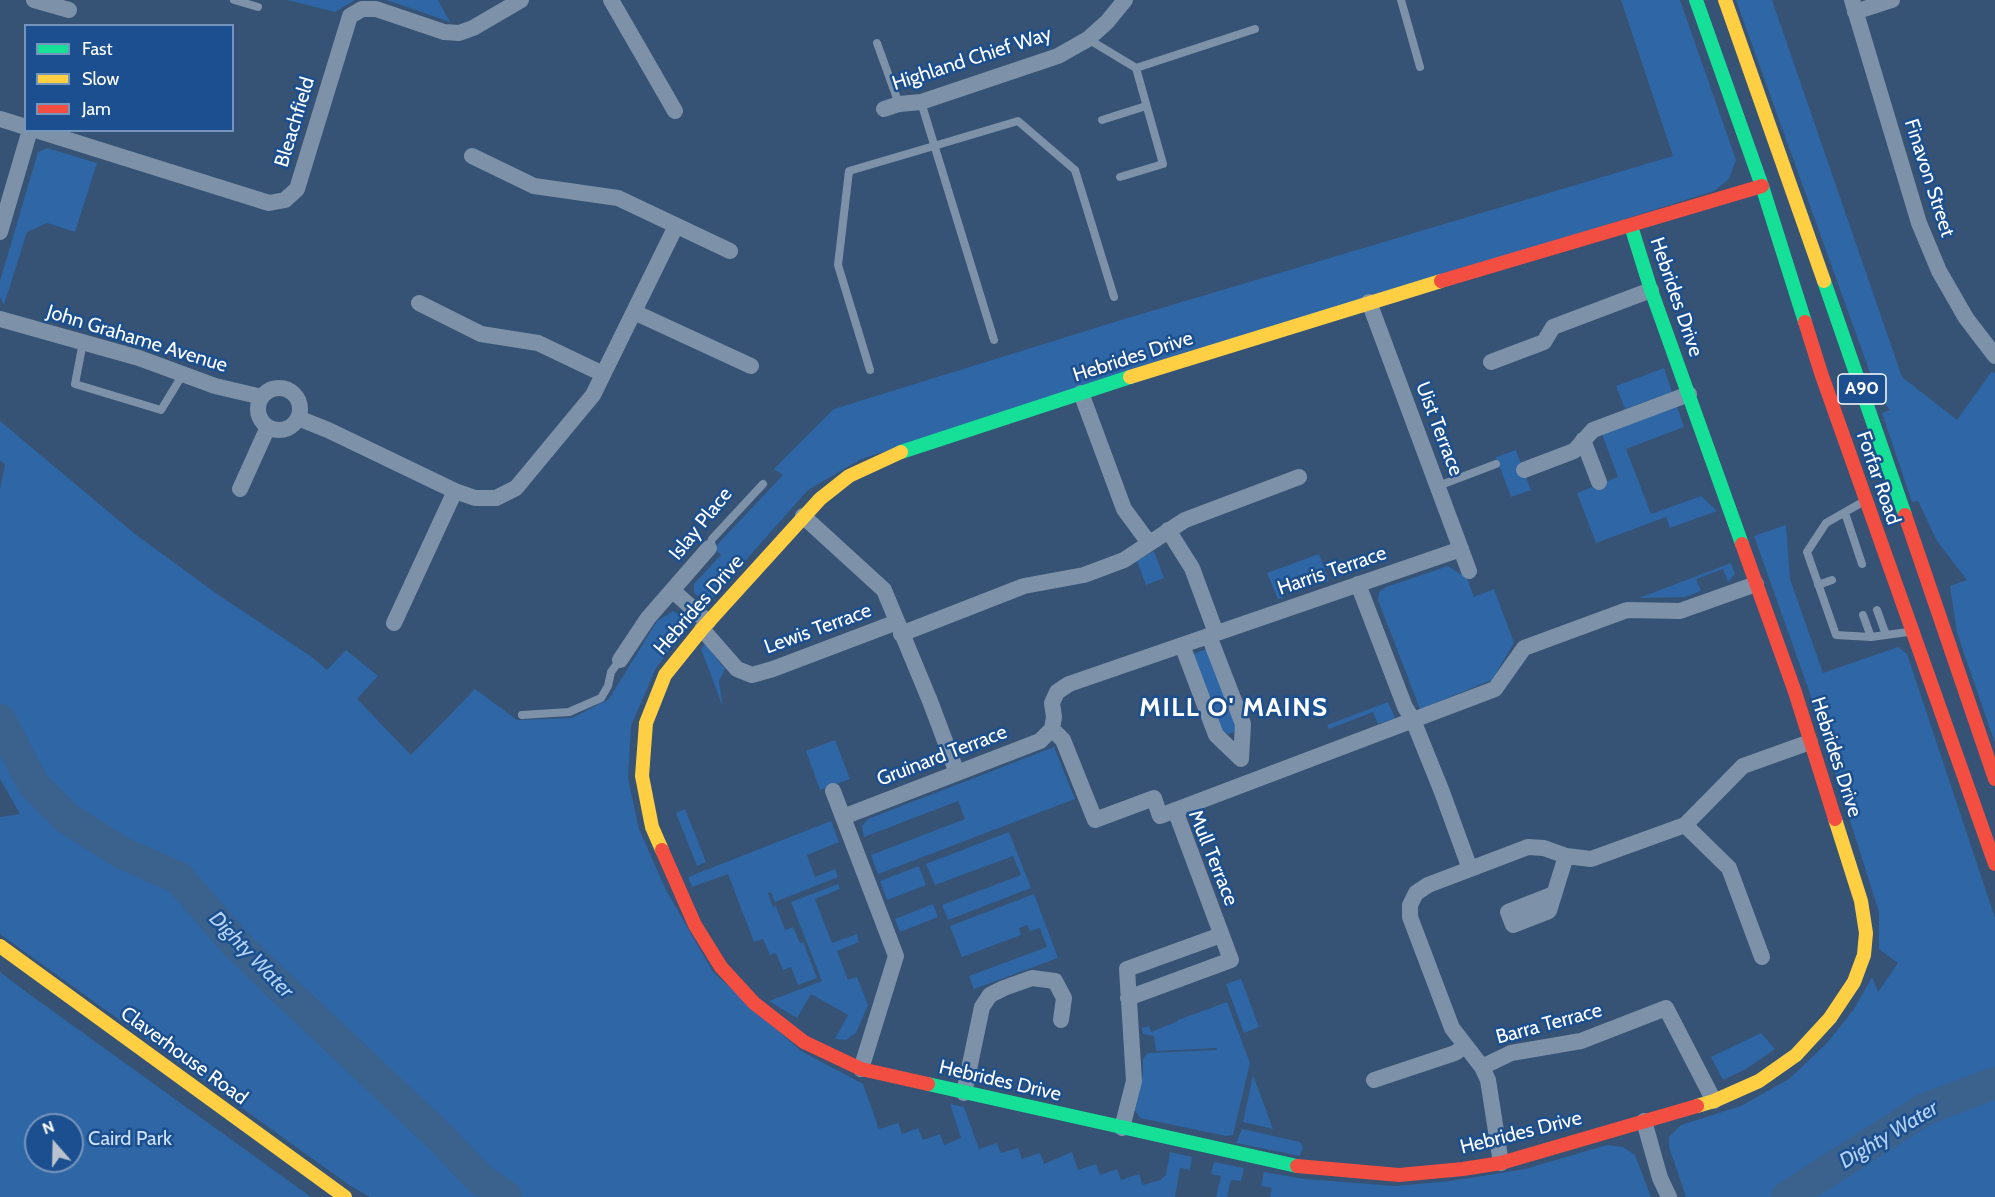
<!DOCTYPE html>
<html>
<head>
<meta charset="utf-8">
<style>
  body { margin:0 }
  #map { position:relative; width:1995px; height:1197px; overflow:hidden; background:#365274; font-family:Cabin,sans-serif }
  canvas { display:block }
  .legend { position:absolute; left:24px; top:24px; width:210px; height:108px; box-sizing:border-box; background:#1b4f8f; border:2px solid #7695bc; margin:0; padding:8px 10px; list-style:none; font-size:18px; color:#fff }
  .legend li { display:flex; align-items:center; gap:12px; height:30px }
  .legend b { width:30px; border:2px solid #7695bc }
  .north { position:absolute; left:24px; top:1113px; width:60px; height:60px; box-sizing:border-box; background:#1b4f8f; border:2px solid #7695bc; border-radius:50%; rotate:340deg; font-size:16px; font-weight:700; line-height:24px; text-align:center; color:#fff }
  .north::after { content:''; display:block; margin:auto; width:21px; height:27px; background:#b9c2ce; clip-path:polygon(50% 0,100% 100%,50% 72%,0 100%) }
</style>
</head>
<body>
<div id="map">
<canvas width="1995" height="1197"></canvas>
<ul class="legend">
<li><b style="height:8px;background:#16e098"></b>Fast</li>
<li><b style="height:8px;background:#ffcf43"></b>Slow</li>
<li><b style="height:8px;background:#f24e42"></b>Jam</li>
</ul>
<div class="north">N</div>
</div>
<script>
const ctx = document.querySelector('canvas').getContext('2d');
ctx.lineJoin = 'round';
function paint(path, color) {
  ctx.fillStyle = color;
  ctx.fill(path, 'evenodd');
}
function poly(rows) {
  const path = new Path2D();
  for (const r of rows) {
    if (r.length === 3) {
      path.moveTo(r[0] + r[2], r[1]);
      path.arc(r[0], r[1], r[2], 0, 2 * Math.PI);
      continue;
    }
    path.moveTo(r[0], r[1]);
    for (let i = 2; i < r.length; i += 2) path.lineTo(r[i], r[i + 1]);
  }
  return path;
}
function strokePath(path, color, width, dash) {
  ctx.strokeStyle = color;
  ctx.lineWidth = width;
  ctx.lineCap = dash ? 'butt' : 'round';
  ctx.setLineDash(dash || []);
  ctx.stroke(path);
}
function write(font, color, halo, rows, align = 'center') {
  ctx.font = font + ' Cabin,sans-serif';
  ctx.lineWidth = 5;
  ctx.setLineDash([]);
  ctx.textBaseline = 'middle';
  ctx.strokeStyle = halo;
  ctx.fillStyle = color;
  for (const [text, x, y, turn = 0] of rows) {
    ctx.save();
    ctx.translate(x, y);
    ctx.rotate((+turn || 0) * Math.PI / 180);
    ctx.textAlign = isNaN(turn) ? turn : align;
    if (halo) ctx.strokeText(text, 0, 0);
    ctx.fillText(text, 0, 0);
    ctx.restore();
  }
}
paint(poly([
  [287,0,355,0,335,12],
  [387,0,438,0,450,22],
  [1621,0,1680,0,1736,160,1729,179,1714,191,861,459,808,490,712,598,704,600,694,593,694,584,721,555,714,548,783,475,774,469,834,409,1118,321,1673,156],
  [1736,0,1772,0,1902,377,1957,420,1992,371,1995,374,1995,743,1957,633,1950,586,1967,580,1937,541,1918,501,1912,502,1882,413,1890,410,1878,395],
  [47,148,97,163,75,232,47,223,27,232,4,305,0,297,0,281,38,152],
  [1664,368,1672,392,1625,409,1616,386],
  [1677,407,1684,427,1626,449,1651,514,1701,496,1717,511,1670,528,1666,517,1596,543,1577,493,1618,477,1602,434],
  [0,421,135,534,217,594,312,657,327,670,346,650,378,676,357,699,411,755,475,689,517,720,572,718,609,699,657,621,673,611,684,617,685,629,656,668,631,726,628,778,639,829,666,890,713,972,801,1051,863,1084,879,1129,898,1123,902,1134,918,1128,923,1140,940,1134,944,1145,961,1138,950,1104,964,1107,979,1149,997,1143,1001,1153,1018,1148,1022,1159,1040,1153,1044,1164,1072,1152,1078,1170,1096,1164,1100,1175,1117,1169,1121,1180,1139,1174,1143,1185,1160,1180,1166,1175,1170,1152,1192,1157,1190,1170,1180,1168,1175,1197,370,1197,349,1185,0,934,0,817,20,814,0,779,0,489,5,464,0,461],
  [1516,450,1531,490,1511,497,1496,457],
  [1786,525,1790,579,1823,673,1898,647,1907,654,1995,918,1995,1197,1686,1197,1669,1147,1669,1137,1681,1125,1741,1106,1789,1079,1827,1043,1854,1009,1872,977,1878,992,1898,963,1879,949,1879,912,1808,688,1754,536],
  [1154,551,1164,578,1146,585,1137,561],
  [1319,554,1329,581,1323,583,1317,569,1278,583,1283,598,1278,599,1267,573],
  [1731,563,1735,574,1728,582,1723,569,1696,579,1701,591,1685,597,1639,598],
  [1448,566,1467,578,1474,597,1494,589,1514,643,1492,680,1420,709,1378,600,1379,592,1386,587],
  [705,644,725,669,719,681,723,707,701,649],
  [1207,649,1236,726,1234,732,1228,734,1223,731,1193,654],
  [1388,702,1395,718,1378,724,1373,712,1329,729,1327,725],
  [835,740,850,779,820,790,806,751],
  [1054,747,1075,799,878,874,871,855,965,819,958,801,864,837,862,826,868,819],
  [685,809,706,862,697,866,676,813],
  [831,821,839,842,807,855,815,877,835,869,838,877,775,902,771,892,768,893,773,907,776,906,785,930,793,927,800,943,803,942,817,978,798,985,791,967,783,970,776,953,770,955,763,939,754,942,728,874,692,887,688,877],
  [1009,832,1031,888,948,920,942,905,1021,875,1013,856,935,885,926,864],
  [919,866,926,885,887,900,880,881],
  [838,884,840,889,815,899,832,943,857,934,859,942,837,951,848,980,857,977,868,1005,856,1033,846,1040,835,1039,848,1015,811,994,797,1018,769,1001,822,981,791,902],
  [1034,894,1058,958,974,989,969,976,1047,947,1040,928,1030,931,1027,925,1019,928,1021,935,962,957,950,926],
  [933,904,938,917,900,932,895,919],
  [0,972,25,991,311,1197,0,1197],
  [36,1125,72,1125,72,1161,36,1161],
  [1241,979,1259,1027,1244,1033,1226,984],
  [1227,1002,1250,1063,1233,1135,1226,1136,1140,1118,1135,1110,1143,1075,1143,1059,1147,1053,1216,1050,1217,1048,1156,1051,1154,1036,1143,1034,1142,1028,1149,1026,1151,1032,1178,1021,1178,1020],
  [1761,1033,1775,1049,1746,1069,1723,1080,1711,1057],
  [1253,1075,1273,1129,1243,1122],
  [1242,1129,1300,1142,1303,1147,1300,1156,1236,1143],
  [1607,1145,1623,1147,1635,1155,1651,1197,1270,1197,1272,1188,1261,1186,1264,1172,1305,1179,1395,1186,1451,1181,1525,1169],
  [1214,1162,1244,1168,1241,1181,1231,1180,1227,1197,1216,1197,1221,1176,1211,1174]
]), '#2f66a5');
strokePath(poly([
  [0,720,33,784,67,818,122,853,179,878,236,944,266,973,440,1137,480,1179,506,1197],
  [1787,1197,1925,1109,1995,1083]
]), '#3b618d', 32);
strokePath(poly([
  [234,0,258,7],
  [1401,0,1420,67],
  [1088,39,1136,68,1255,29],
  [877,43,899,104],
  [921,102,994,340],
  [1102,120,1146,106],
  [1120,177,1163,164,1136,68],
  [83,342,75,384,161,410,183,374],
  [870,370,838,265,849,171,934,146,1018,121,1075,170,1114,297],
  [1438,486,1496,464],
  [1861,503,1826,523,1807,552,1836,635,1871,637,1908,632],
  [1845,513,1862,564],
  [709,548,712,539,763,484],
  [1818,585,1832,580],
  [1877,610,1886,635],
  [1863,615,1871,637],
  [522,715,569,712,601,698,608,686,611,672,620,660]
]), '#7d92a8', 8);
strokePath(poly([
  [34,0,69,10],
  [611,0,675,111],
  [1852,0,1919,223,1939,271,1966,318,1995,356],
  [1855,12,1892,0],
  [884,109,899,104,921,102,1058,56,1088,39,1107,22,1125,0],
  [0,119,26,127],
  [36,130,269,203,285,200,297,189,350,16,362,9,376,9,444,32,459,33,473,28,521,0],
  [472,156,534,186,618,198,730,251],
  [0,232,30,130],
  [1369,302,1469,571],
  [419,303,481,334,538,343,603,374],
  [634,312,751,366],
  [0,319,139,358,215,386,262,397],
  [1491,362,1544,342,1553,327,1651,290],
  [279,409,21],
  [1081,393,1124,509,1149,543],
  [298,418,328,430,455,491,475,498,496,498,516,488,593,395,676,226],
  [1583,440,1599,482],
  [1524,470,1574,451,1593,430,1689,394],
  [240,489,268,427],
  [803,516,884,590,930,701,957,773],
  [1168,530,1192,568,1216,633],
  [1358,584,1405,707,1413,720,1442,792,1470,869],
  [673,591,708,622],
  [394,623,455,491],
  [702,629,737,669,752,675,773,669,897,622],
  [901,634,1024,586,1084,575,1124,560,1185,520,1299,477],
  [1182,645,1216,735,1241,759,1243,724,1209,636],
  [620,660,648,618,709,548],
  [1052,729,1063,740,1095,820,1154,798,1160,816,1495,689,1524,648,1627,610,1680,611,1756,584],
  [1052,729,1054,717,1052,703,1057,692,1069,684,1461,549],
  [833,791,896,956,861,1069],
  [843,817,1040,741,1052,729],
  [1685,825,1729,868,1762,957],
  [1554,894,1508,912,1513,925,1549,911,1566,856],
  [1128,998,1231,960,1175,810],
  [1482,1067,1511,1053,1581,1041,1666,1008,1714,1101],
  [1374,1080,1455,1053,1465,1046],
  [964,1093,982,1007,990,995,1004,988,1032,978,1055,981,1064,998,1061,1020],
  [1644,1121,1660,1178,1669,1197],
  [1122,1128,1134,1081,1127,969,1221,935],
  [1501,1163,1488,1080,1482,1067,1452,1028,1410,917,1410,905,1416,893,1428,885,1528,847,1544,848,1566,856,1591,859,1685,825,1743,766,1810,742]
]), '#7d92a8', 16);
strokePath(poly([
  [1696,0,1762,186,1805,322],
  [1631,226,1651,290,1742,544],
  [1824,281,1905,515],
  [901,452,1130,377],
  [928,1084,1297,1166]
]), '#16e098', 14);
strokePath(poly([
  [1725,0,1824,281],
  [1130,377,1441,281],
  [662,850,652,827,642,776,646,723,665,675,702,629,820,499,849,476,901,452],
  [0,946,345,1197],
  [1697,1106,1714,1101,1759,1081,1796,1055,1830,1018,1854,982,1864,955,1866,933,1861,901,1835,819]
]), '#ffcf43', 14);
strokePath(poly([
  [1441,281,1762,186],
  [1805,322,1821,373,1995,864],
  [1905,515,1995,779],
  [1742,544,1795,692,1835,819],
  [662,850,695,925,721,967,754,1003,804,1042,861,1069,928,1084],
  [1297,1166,1399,1175,1463,1169,1501,1163,1697,1106]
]), '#f24e42', 14);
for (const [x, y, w] of [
  [1862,389,48]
]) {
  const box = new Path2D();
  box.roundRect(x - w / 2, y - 15, w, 30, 4.5);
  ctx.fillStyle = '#1b4f8f';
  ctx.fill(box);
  strokePath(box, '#fff', 1.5);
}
write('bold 18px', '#fff', null, [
  ["A90",1862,389]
]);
write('20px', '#fff', '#1b4f8f', [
  ["Highland Chief Way",972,59,-18],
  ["Bleachfield",295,122,-73],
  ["Finavon Street",1929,178,72],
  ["Hebrides Drive",1676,297,71],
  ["John Grahame Avenue",137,339,17],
  ["Hebrides Drive",1133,357,-18],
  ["Uist Terrace",1439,429,69],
  ["Forfar Road",1878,478,71],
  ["Islay Place",701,524,-51],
  ["Harris Terrace",1332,571,-19],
  ["Hebrides Drive",699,605,-49],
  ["Lewis Terrace",818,629,-20],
  ["Gruinard Terrace",942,756,-21],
  ["Hebrides Drive",1836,757,72],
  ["Mull Terrace",1213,858,68],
  ["Barra Terrace",1549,1024,-15],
  ["Claverhouse Road",184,1056,36],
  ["Hebrides Drive",1000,1081,13],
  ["Hebrides Drive",1521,1133,-14]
]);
write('20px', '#cfe3fa', '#1b4f8f', [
  ["Caird Park",130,1139]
]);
write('italic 21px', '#b5d3f5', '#1b4f8f', [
  ["Dighty Water",251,955,46],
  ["Dighty Water",1889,1135,-31]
]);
ctx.letterSpacing = '1.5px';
write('bold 26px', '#fff', '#1b4f8f', [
  ["MILL O' MAINS",1234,708]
]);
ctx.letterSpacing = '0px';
</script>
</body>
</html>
